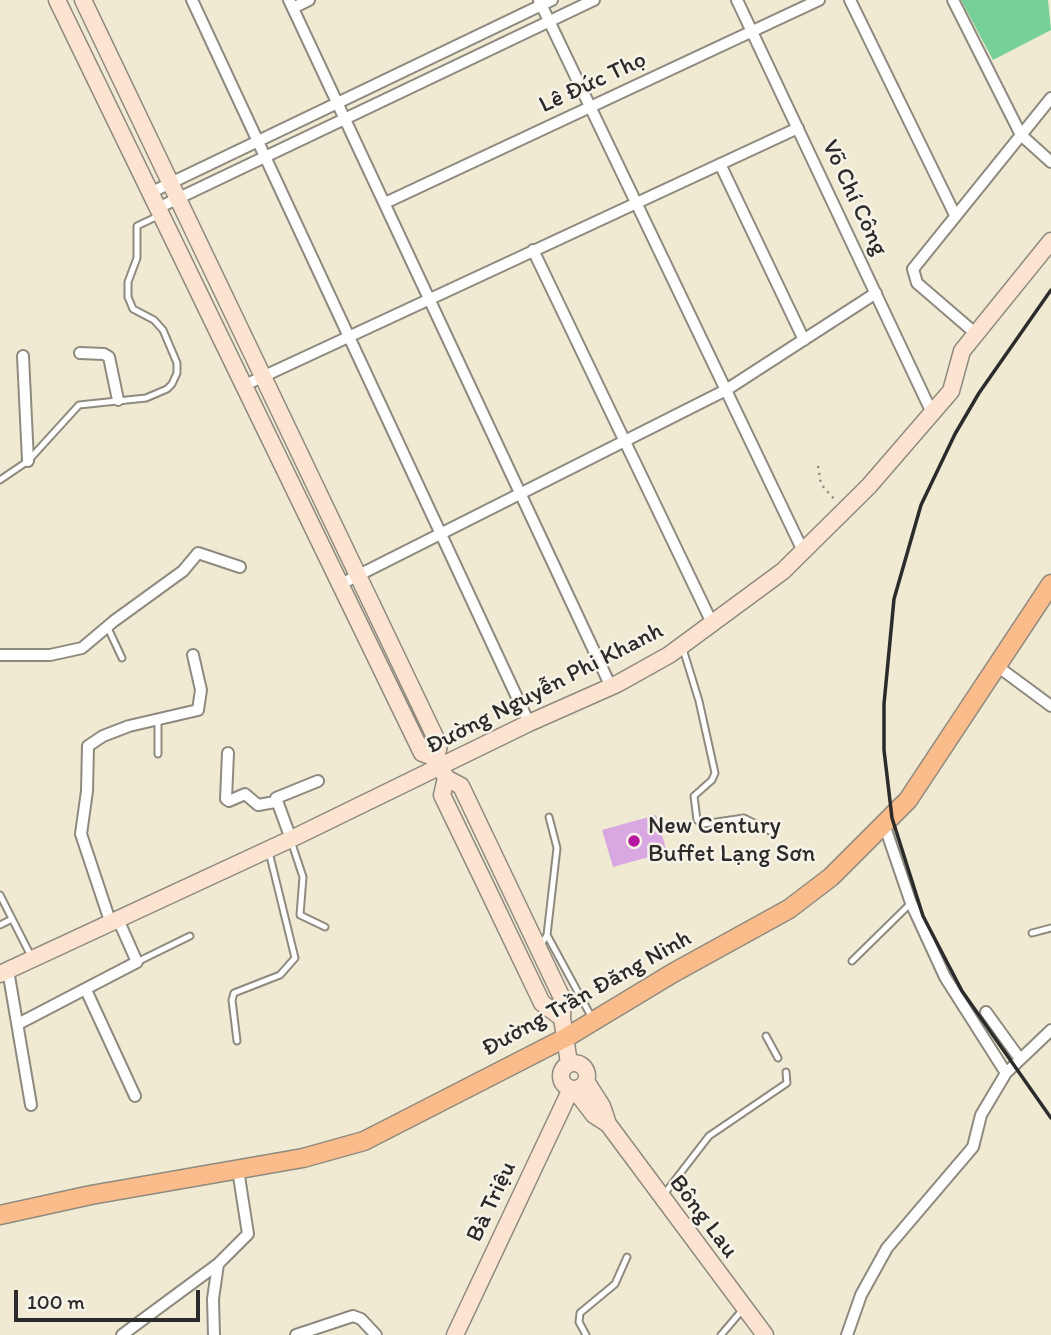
<!DOCTYPE html>
<html>
<head>
<meta charset="utf-8">
<style>
  body { margin:0 }
  #map { position:relative; width:1051px; height:1335px; overflow:hidden; background:#f0ead3; font-family:Itim,sans-serif }
  canvas { display:block }
  .scale { position:absolute; left:14px; top:1290px; width:186px; height:32px; box-sizing:border-box; border:4px solid #2b2b2b; border-top:0; padding-left:9px; font-size:21px; line-height:24px; white-space:nowrap; color:#2b2b2b; -webkit-text-stroke:5px #f7f3e8; paint-order:stroke }
</style>
</head>
<body>
<div id="map">
<canvas width="1051" height="1335"></canvas>
<div class="scale">100 m</div>
</div>
<script>
const ctx = document.querySelector('canvas').getContext('2d');
ctx.lineJoin = 'round';
function paint(path, color) {
  ctx.fillStyle = color;
  ctx.fill(path, 'evenodd');
}
function poly(rows) {
  const path = new Path2D();
  for (const r of rows) {
    if (r.length === 3) {
      path.moveTo(r[0] + r[2], r[1]);
      path.arc(r[0], r[1], r[2], 0, 2 * Math.PI);
      continue;
    }
    path.moveTo(r[0], r[1]);
    for (let i = 2; i < r.length; i += 2) path.lineTo(r[i], r[i + 1]);
  }
  return path;
}
function strokePath(path, color, width, dash) {
  ctx.strokeStyle = color;
  ctx.lineWidth = width;
  ctx.lineCap = dash ? 'butt' : 'round';
  ctx.setLineDash(dash || []);
  ctx.stroke(path);
}
function write(font, color, halo, rows, align = 'center') {
  ctx.font = font + ' Itim,sans-serif';
  ctx.lineWidth = 5;
  ctx.setLineDash([]);
  ctx.textBaseline = 'middle';
  ctx.strokeStyle = halo;
  ctx.fillStyle = color;
  for (const [text, x, y, turn = 0] of rows) {
    ctx.save();
    ctx.translate(x, y);
    ctx.rotate((+turn || 0) * Math.PI / 180);
    ctx.textAlign = isNaN(turn) ? turn : align;
    if (halo) ctx.strokeText(text, 0, 0);
    ctx.fillText(text, 0, 0);
    ctx.restore();
  }
}
paint(poly([
  [961,0,1048,0,1051,30,993,60]
]), '#77d097');
paint(poly([
  [656,815,667,852,613,867,602,830]
]), '#d9a8e2');
const lane = poly([
  [0,480,28,461,79,405,146,398,167,389,172,384,177,373,177,363,163,330,154,320,133,309,128,297,128,282,137,258,137,226,158,216],
  [107,626,122,658],
  [683,649,699,701,715,773,712,780,694,796,697,820,703,824,744,818,774,833],
  [158,719,158,754],
  [291,841,303,877,300,915,325,927],
  [0,895,32,958],
  [0,925,12,919],
  [1032,933,1051,928],
  [547,935,592,1018],
  [540,946,547,935,557,848,549,817],
  [852,961,911,903],
  [137,962,190,936],
  [766,1036,778,1058],
  [237,1041,232,1000,234,993,280,975,295,958,269,852],
  [665,1193,709,1136,787,1083,786,1072],
  [586,1335,579,1322,580,1313,615,1284,627,1257],
  [721,1335,744,1308]
]);
const street = poly([
  [192,0,529,723],
  [289,0,611,687],
  [539,0,804,553],
  [737,0,933,415],
  [850,0,955,215],
  [953,0,1021,135,1051,162],
  [293,8,309,0],
  [720,164,804,340],
  [152,192,552,0],
  [385,203,819,0],
  [160,207,594,0],
  [533,250,712,623],
  [975,333,917,283,913,269,1051,98],
  [80,353,104,354,109,357,118,400],
  [23,356,28,461],
  [245,385,798,128],
  [341,584,726,390,876,293],
  [0,655,50,655,82,648,114,621,183,571,198,553,240,567],
  [997,666,1051,706],
  [228,753,226,799,229,801,245,794,258,805,275,802],
  [885,827,911,903,945,977,1006,1073],
  [291,839,276,798,318,781],
  [110,921,81,834,87,791,88,746,103,736,129,726,198,710,201,690,193,655],
  [8,970,31,1105],
  [86,990,135,1096],
  [986,1012,1020,1059],
  [18,1024,137,962,117,917],
  [122,1335,218,1264],
  [214,1335,213,1299,218,1264,248,1234,238,1170],
  [296,1335,353,1316,361,1319,376,1335],
  [847,1335,861,1295,887,1248,973,1147,981,1115,1006,1073,1051,1030]
]);
const secondary = poly([
  [57,0,422,753,436,758],
  [83,0,439,745,436,758,446,778,461,786,563,1000,562,1018,569,1063],
  [446,778,442,795,485,884,542,1003,562,1018],
  [0,974,291,839,529,723,617,684,669,655,783,571,869,486,951,391,962,351,1051,241],
  [574,1076,13],
  [586,1081,602,1106,608,1124,765,1335],
  [574,1089,594,1115,608,1124],
  [455,1335,571,1089]
]);
const primary = poly([
  [0,1215,91,1195,303,1158,364,1141,567,1037,673,973,789,909,831,877,908,800,1051,584]
]);
strokePath(lane, '#8e8a7f', 9);
strokePath(street, '#8e8a7f', 14);
strokePath(secondary, '#8e8a7f', 19);
strokePath(primary, '#8e8a7f', 21);
strokePath(poly([
  [818,466,821,484,836,501]
]), '#8e8a7f', 2.5, [2, 5]);
strokePath(lane, '#fff', 5);
strokePath(street, '#fff', 10);
strokePath(secondary, '#fde4d1', 16);
strokePath(primary, '#fabc8b', 18);
strokePath(poly([
  [1051,290,979,393,955,434,921,505,894,599,884,704,884,750,892,818,923,916,962,991,1051,1118]
]), '#2b2b2b', 3.5);
for (const [x, y, r, color] of [
  [634,841,7,"#b5179e"]
]) {
  const dot = new Path2D();
  dot.arc(x, y, r, 0, 2 * Math.PI);
  ctx.fillStyle = color;
  ctx.fill(dot);
  strokePath(dot, '#f7f3e8', 2.5);
}
write('24px', '#2b2b2b', '#f7f3e8', [
  ["Lê Đức Thọ",593,83,-25],
  ["Võ Chí Công",854,198,65],
  ["Đường Nguyễn Phi Khanh",545,689,-27],
  ["Đường Trần Đăng Ninh",587,994,-29],
  ["Bà Triệu",492,1202,-65],
  ["Bông Lau",703,1217,53]
]);
write('24px', '#2b2b2b', '#f7f3e8', [
  ["New Century",648,827],
  ["Buffet Lạng Sơn",648,855]
], 'left');
</script>
</body>
</html>
